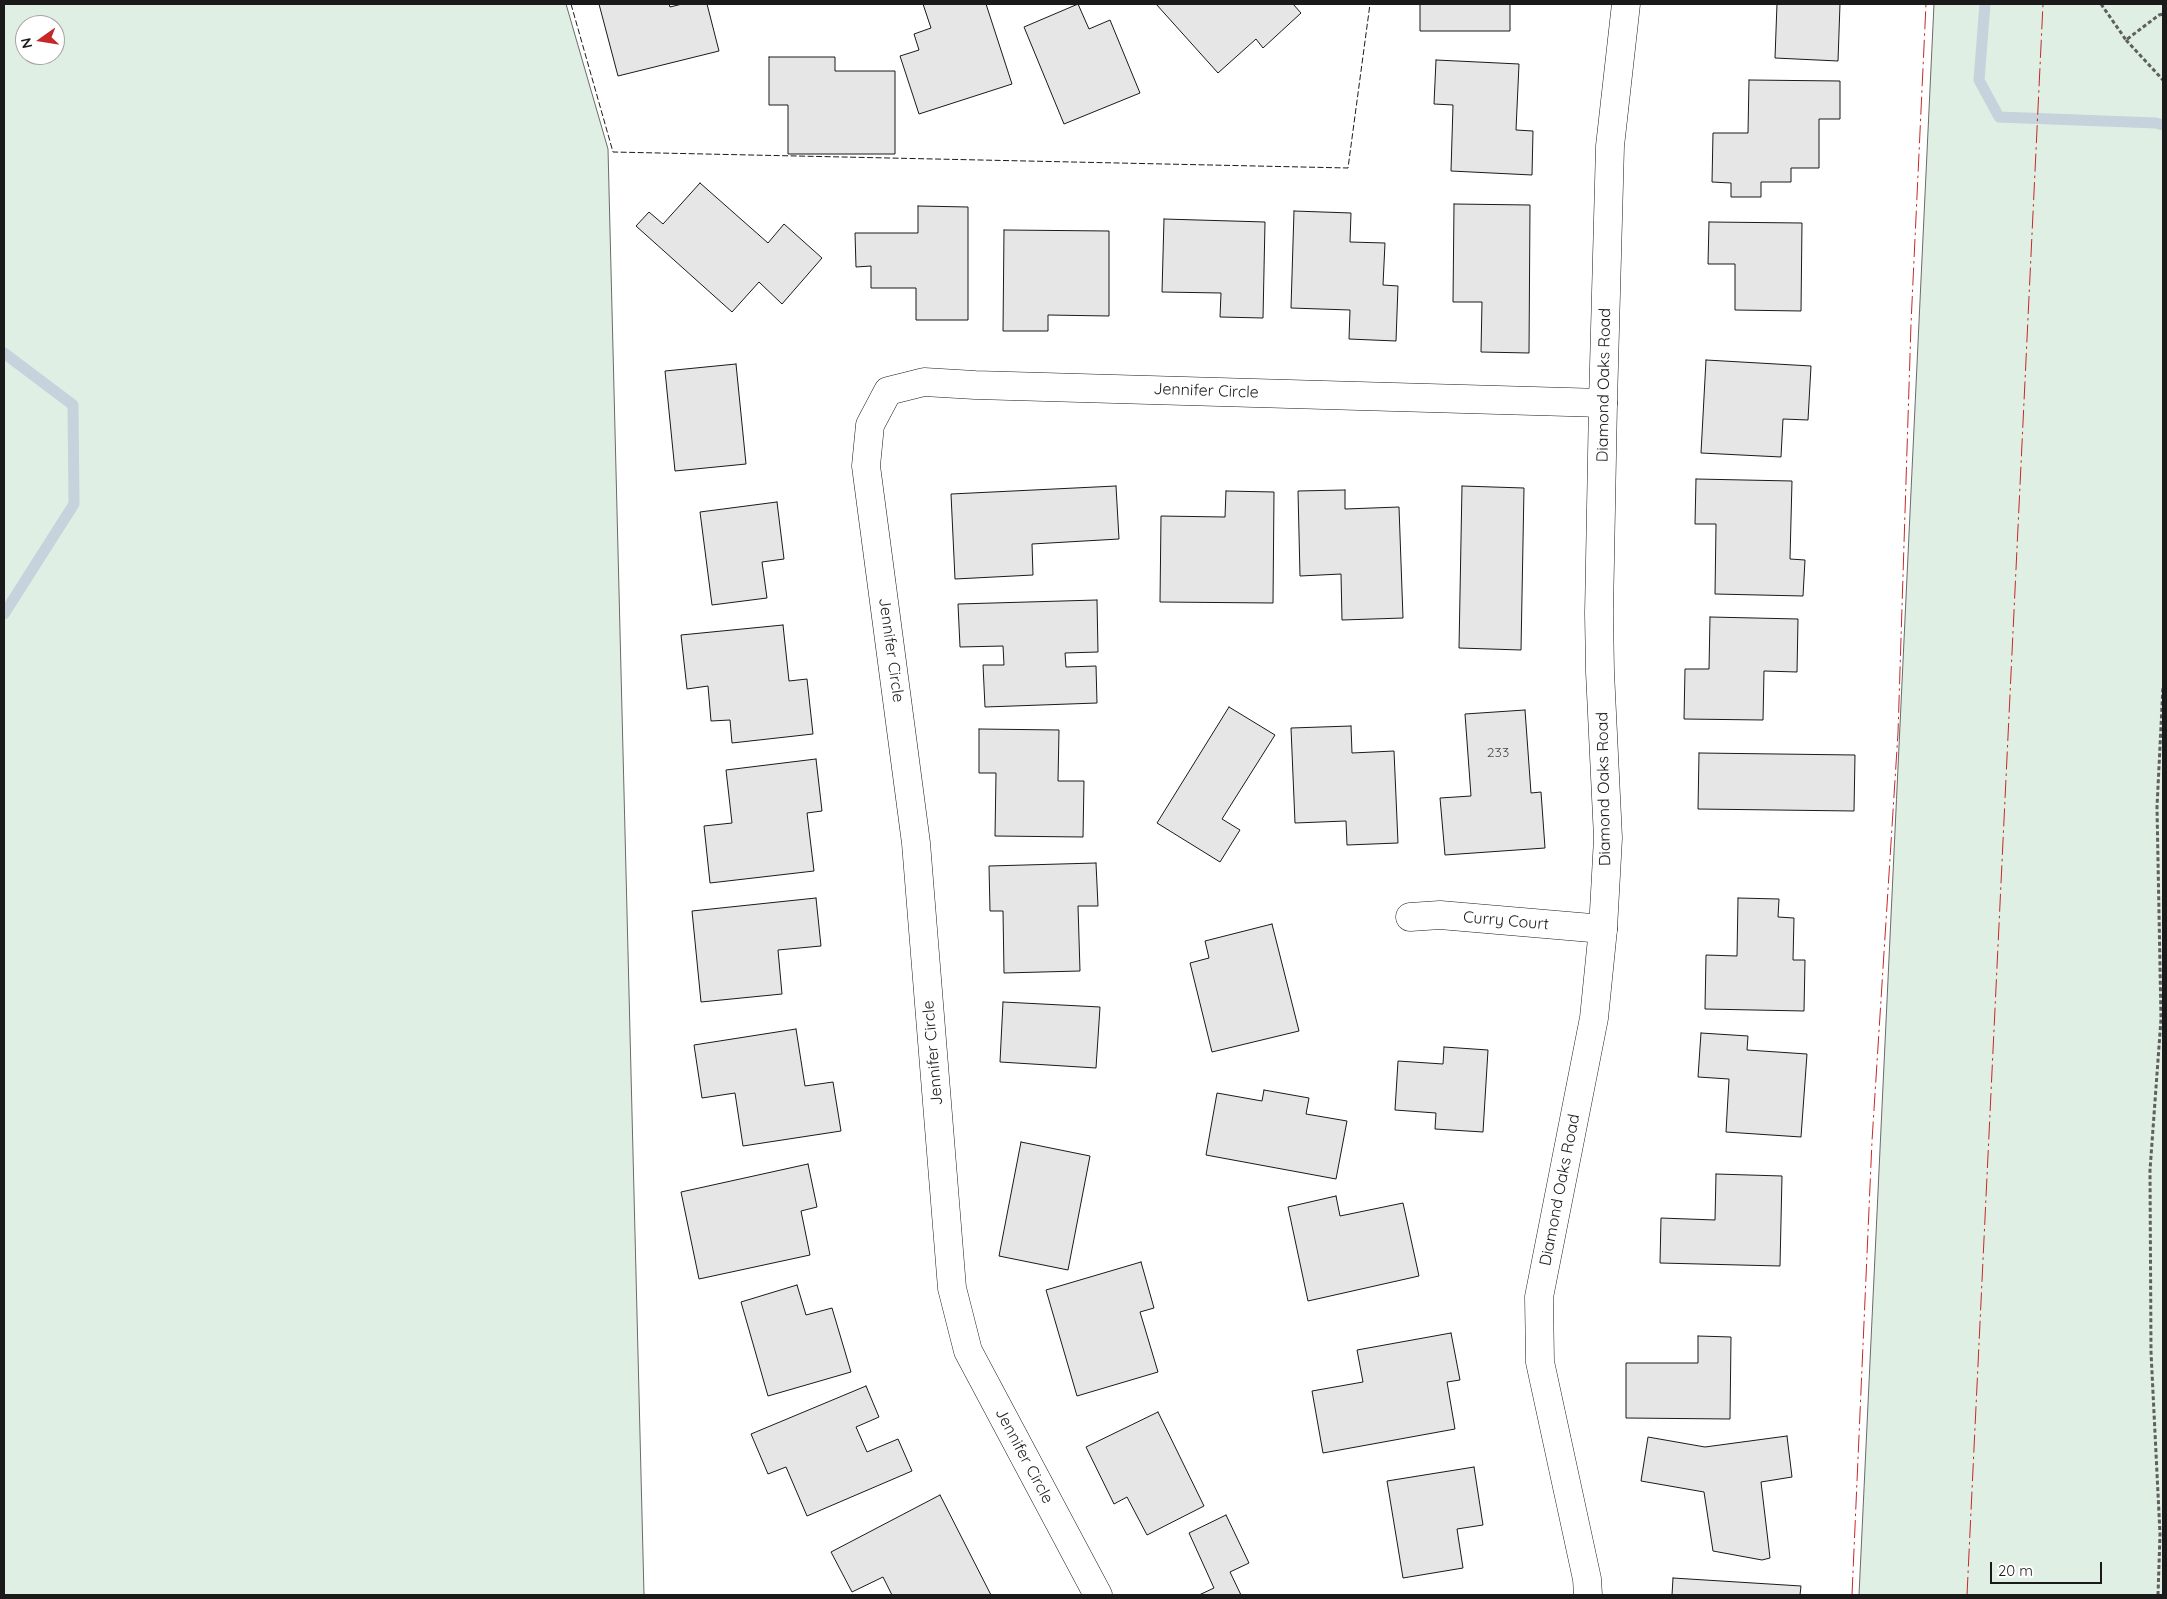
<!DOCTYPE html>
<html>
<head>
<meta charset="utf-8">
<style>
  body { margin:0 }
  #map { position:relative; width:2167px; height:1599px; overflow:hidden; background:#fff; font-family:Quicksand,sans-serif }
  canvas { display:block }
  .frame { position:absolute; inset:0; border:5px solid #1a1a1a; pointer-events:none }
  .north { position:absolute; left:15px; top:15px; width:50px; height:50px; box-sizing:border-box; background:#fff; border:1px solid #a3a3a3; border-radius:50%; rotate:257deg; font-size:14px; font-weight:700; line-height:20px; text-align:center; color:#1a1a1a }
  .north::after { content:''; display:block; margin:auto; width:18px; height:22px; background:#c62828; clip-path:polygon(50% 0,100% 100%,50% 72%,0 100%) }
  .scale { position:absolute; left:1990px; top:1562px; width:112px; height:22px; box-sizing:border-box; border:2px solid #1a1a1a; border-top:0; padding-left:6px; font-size:15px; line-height:18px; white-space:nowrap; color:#1a1a1a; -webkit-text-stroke:4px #fff; paint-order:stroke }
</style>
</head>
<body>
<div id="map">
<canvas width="2167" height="1599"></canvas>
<div class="frame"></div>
<div class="north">N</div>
<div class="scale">20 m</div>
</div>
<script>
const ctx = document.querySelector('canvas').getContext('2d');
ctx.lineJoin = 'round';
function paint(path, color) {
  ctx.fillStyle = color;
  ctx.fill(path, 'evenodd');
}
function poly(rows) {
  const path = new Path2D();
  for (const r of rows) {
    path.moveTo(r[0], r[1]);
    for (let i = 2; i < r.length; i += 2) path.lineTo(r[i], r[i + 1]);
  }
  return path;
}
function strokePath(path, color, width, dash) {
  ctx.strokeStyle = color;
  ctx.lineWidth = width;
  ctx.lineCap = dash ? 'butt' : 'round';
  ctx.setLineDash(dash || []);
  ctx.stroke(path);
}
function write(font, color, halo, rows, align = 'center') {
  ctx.font = font + ' Quicksand,sans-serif';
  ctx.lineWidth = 4;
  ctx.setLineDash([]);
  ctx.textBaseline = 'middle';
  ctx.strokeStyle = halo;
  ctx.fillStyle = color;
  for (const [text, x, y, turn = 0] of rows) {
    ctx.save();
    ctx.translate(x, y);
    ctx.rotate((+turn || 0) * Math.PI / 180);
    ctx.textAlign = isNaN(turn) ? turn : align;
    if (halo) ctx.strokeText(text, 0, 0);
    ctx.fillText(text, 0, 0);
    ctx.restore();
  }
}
const green = poly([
  [4,4,566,4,608,149,644,1595,4,1595,4,4],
  [25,25,55,25,55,55,25,55,25,25],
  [1934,4,2163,4,2163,1595,1859,1595,1934,4]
]);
paint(green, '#e0efe3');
strokePath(green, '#6a6a6a', 1);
strokePath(poly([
  [1985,4,1979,80,1999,117,2156,123,2163,125],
  [4,353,73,405,74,504,4,614]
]), '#c6d2dc', 11);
const building = poly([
  [599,4,669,4,670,7,682,4,707,4,719,51,618,76,599,4],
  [923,4,986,4,1012,84,919,114,900,56,919,50,914,34,931,28,923,4],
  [1078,4,1089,29,1110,20,1140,93,1064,124,1024,27,1078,4],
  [1156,4,1293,4,1301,13,1263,48,1256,39,1218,73,1156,4],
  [1420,4,1510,4,1510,31,1420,31,1420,4],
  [1777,4,1840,4,1838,61,1775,58,1777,4],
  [769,57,835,57,835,71,895,71,895,154,788,154,788,105,769,105,769,57],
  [1436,60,1519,64,1516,130,1533,131,1532,175,1451,171,1453,105,1434,104,1436,60],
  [1749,80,1840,81,1840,119,1819,119,1819,168,1791,168,1791,182,1761,182,1761,197,1731,197,1731,183,1712,182,1713,133,1748,133,1749,80],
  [700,183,768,243,784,224,822,258,782,304,759,282,732,312,636,226,649,212,663,224,700,183],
  [1454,204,1530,205,1529,353,1481,352,1482,302,1453,302,1454,204],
  [918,206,968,207,968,320,916,320,916,288,871,288,871,266,856,267,855,233,918,233,918,206],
  [1294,211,1351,213,1350,242,1385,243,1383,285,1398,286,1396,341,1349,339,1350,310,1291,308,1294,211],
  [1164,219,1265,222,1263,318,1220,317,1221,293,1162,292,1164,219],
  [1709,222,1802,223,1801,311,1735,310,1735,264,1708,264,1709,222],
  [1004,230,1109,231,1109,316,1048,315,1048,331,1003,331,1004,230],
  [1706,360,1811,366,1808,420,1783,419,1781,457,1701,453,1706,360],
  [736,364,746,464,675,471,665,371,736,364],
  [1696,479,1792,481,1790,559,1805,560,1803,596,1715,594,1716,524,1695,524,1696,479],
  [1116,486,1119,539,1032,544,1033,575,955,579,951,494,1116,486],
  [1462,486,1524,488,1521,650,1459,648,1462,486],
  [1345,490,1345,509,1399,507,1403,618,1342,620,1341,574,1300,576,1298,491,1345,490],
  [1226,491,1274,492,1273,603,1160,602,1161,516,1225,517,1226,491],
  [777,502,784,559,762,562,767,598,712,605,700,512,777,502],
  [1097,600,1098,652,1065,653,1066,667,1096,666,1097,703,985,707,983,665,1004,665,1003,646,960,647,958,604,1097,600],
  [1710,617,1798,619,1797,672,1764,671,1763,720,1684,719,1685,669,1709,669,1710,617],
  [783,625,789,681,807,679,813,734,732,743,730,720,711,721,708,686,687,689,681,635,783,625],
  [1229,707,1275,735,1222,819,1240,830,1220,862,1157,823,1229,707],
  [1525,710,1531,793,1541,792,1545,848,1445,855,1440,798,1471,796,1465,714,1525,710],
  [1351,726,1352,753,1394,751,1398,843,1347,845,1346,821,1295,823,1291,728,1351,726],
  [979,729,1059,730,1058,781,1084,781,1083,837,995,836,996,773,979,773,979,729],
  [1699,753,1855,755,1854,811,1698,809,1699,753],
  [816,759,822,811,807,813,814,871,710,883,704,826,732,823,726,770,816,759],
  [1096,863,1098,906,1078,906,1080,971,1004,973,1003,911,990,911,989,866,1096,863],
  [816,898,821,946,778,950,782,994,701,1002,692,911,816,898],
  [1738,898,1779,899,1778,917,1794,918,1793,960,1805,960,1804,1011,1705,1009,1706,955,1737,956,1738,898],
  [1272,924,1299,1031,1212,1052,1190,963,1209,958,1205,941,1272,924],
  [1003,1002,1100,1007,1096,1068,1000,1062,1003,1002],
  [796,1029,805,1086,833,1082,841,1131,743,1146,735,1093,702,1098,694,1045,796,1029],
  [1701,1033,1748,1036,1747,1050,1807,1054,1801,1137,1726,1132,1729,1079,1698,1077,1701,1033],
  [1444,1047,1488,1050,1483,1132,1435,1129,1436,1113,1395,1110,1398,1061,1443,1064,1444,1047],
  [1264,1090,1309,1098,1306,1114,1347,1121,1336,1179,1206,1155,1217,1093,1262,1101,1264,1090],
  [1021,1142,1090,1156,1068,1270,999,1256,1021,1142],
  [808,1164,817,1207,801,1211,810,1255,699,1279,681,1192,808,1164],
  [1716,1174,1782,1176,1780,1266,1660,1263,1661,1218,1715,1220,1716,1174],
  [1336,1196,1340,1216,1403,1203,1419,1276,1308,1301,1288,1207,1336,1196],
  [1141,1262,1154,1308,1140,1312,1158,1372,1077,1396,1046,1290,1141,1262],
  [797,1285,806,1315,832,1308,851,1372,768,1396,741,1302,797,1285],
  [1451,1333,1460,1380,1447,1382,1455,1429,1323,1453,1312,1391,1363,1382,1357,1350,1451,1333],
  [1698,1336,1731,1337,1730,1419,1626,1418,1626,1363,1698,1363,1698,1336],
  [866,1386,879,1417,856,1427,867,1452,898,1439,912,1471,807,1516,786,1467,768,1474,751,1434,866,1386],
  [1158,1412,1204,1506,1147,1535,1127,1497,1114,1504,1086,1447,1158,1412],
  [1787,1436,1792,1477,1761,1482,1770,1558,1762,1560,1713,1551,1704,1492,1641,1481,1648,1437,1705,1447,1787,1436],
  [1474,1467,1483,1525,1457,1529,1463,1568,1403,1578,1387,1481,1474,1467],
  [940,1495,991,1595,892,1595,883,1577,852,1592,831,1552,940,1495],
  [1226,1515,1249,1563,1230,1572,1241,1595,1199,1595,1214,1588,1189,1533,1226,1515],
  [1673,1578,1801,1586,1800,1595,1672,1595,1673,1578]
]);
paint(building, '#e6e6e6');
strokePath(building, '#1a1a1a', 1);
const street = poly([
  [1410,917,1440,915,1603,929],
  [1098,1595,968,1351,952,1288,916,843,866,466,870,425,888,391,924,382,975,385,1603,403]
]);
const secondary = poly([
  [1588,1595,1587,1579,1540,1362,1539,1297,1594,1018,1603,929,1608,838,1600,672,1599,613,1603,403,1610,146,1626,4]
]);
strokePath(street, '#1a1a1a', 29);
strokePath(secondary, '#1a1a1a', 29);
strokePath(poly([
  [2101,4,2126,40,2159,15,2163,14],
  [2126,40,2163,80],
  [2158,1595,2160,1534,2151,1352,2150,1170,2161,1019,2157,807,2163,686]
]), '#5f5f5f', 3, [4, 2.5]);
strokePath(street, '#fff', 28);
strokePath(secondary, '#fff', 28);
strokePath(poly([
  [571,4,613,152,1348,168,1370,4]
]), '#1a1a1a', 1, [6, 2.5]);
strokePath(poly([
  [1852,1595,1872,1141,1898,733,1911,324,1926,4],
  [1967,1595,2043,4]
]), '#c62828', 1, [18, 4, 2.5, 4]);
write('14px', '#4d4d4d', null, [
  ["233",1498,753]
]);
write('16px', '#1a1a1a', '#fff', [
  ["Diamond Oaks Road",1604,385,-89],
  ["Jennifer Circle",1206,391,2],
  ["Jennifer Circle",891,650,82],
  ["Diamond Oaks Road",1604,789,-91],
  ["Curry Court",1506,921,5],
  ["Jennifer Circle",933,1053,-95],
  ["Diamond Oaks Road",1560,1190,-79],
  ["Jennifer Circle",1024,1456,62]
]);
</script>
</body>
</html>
